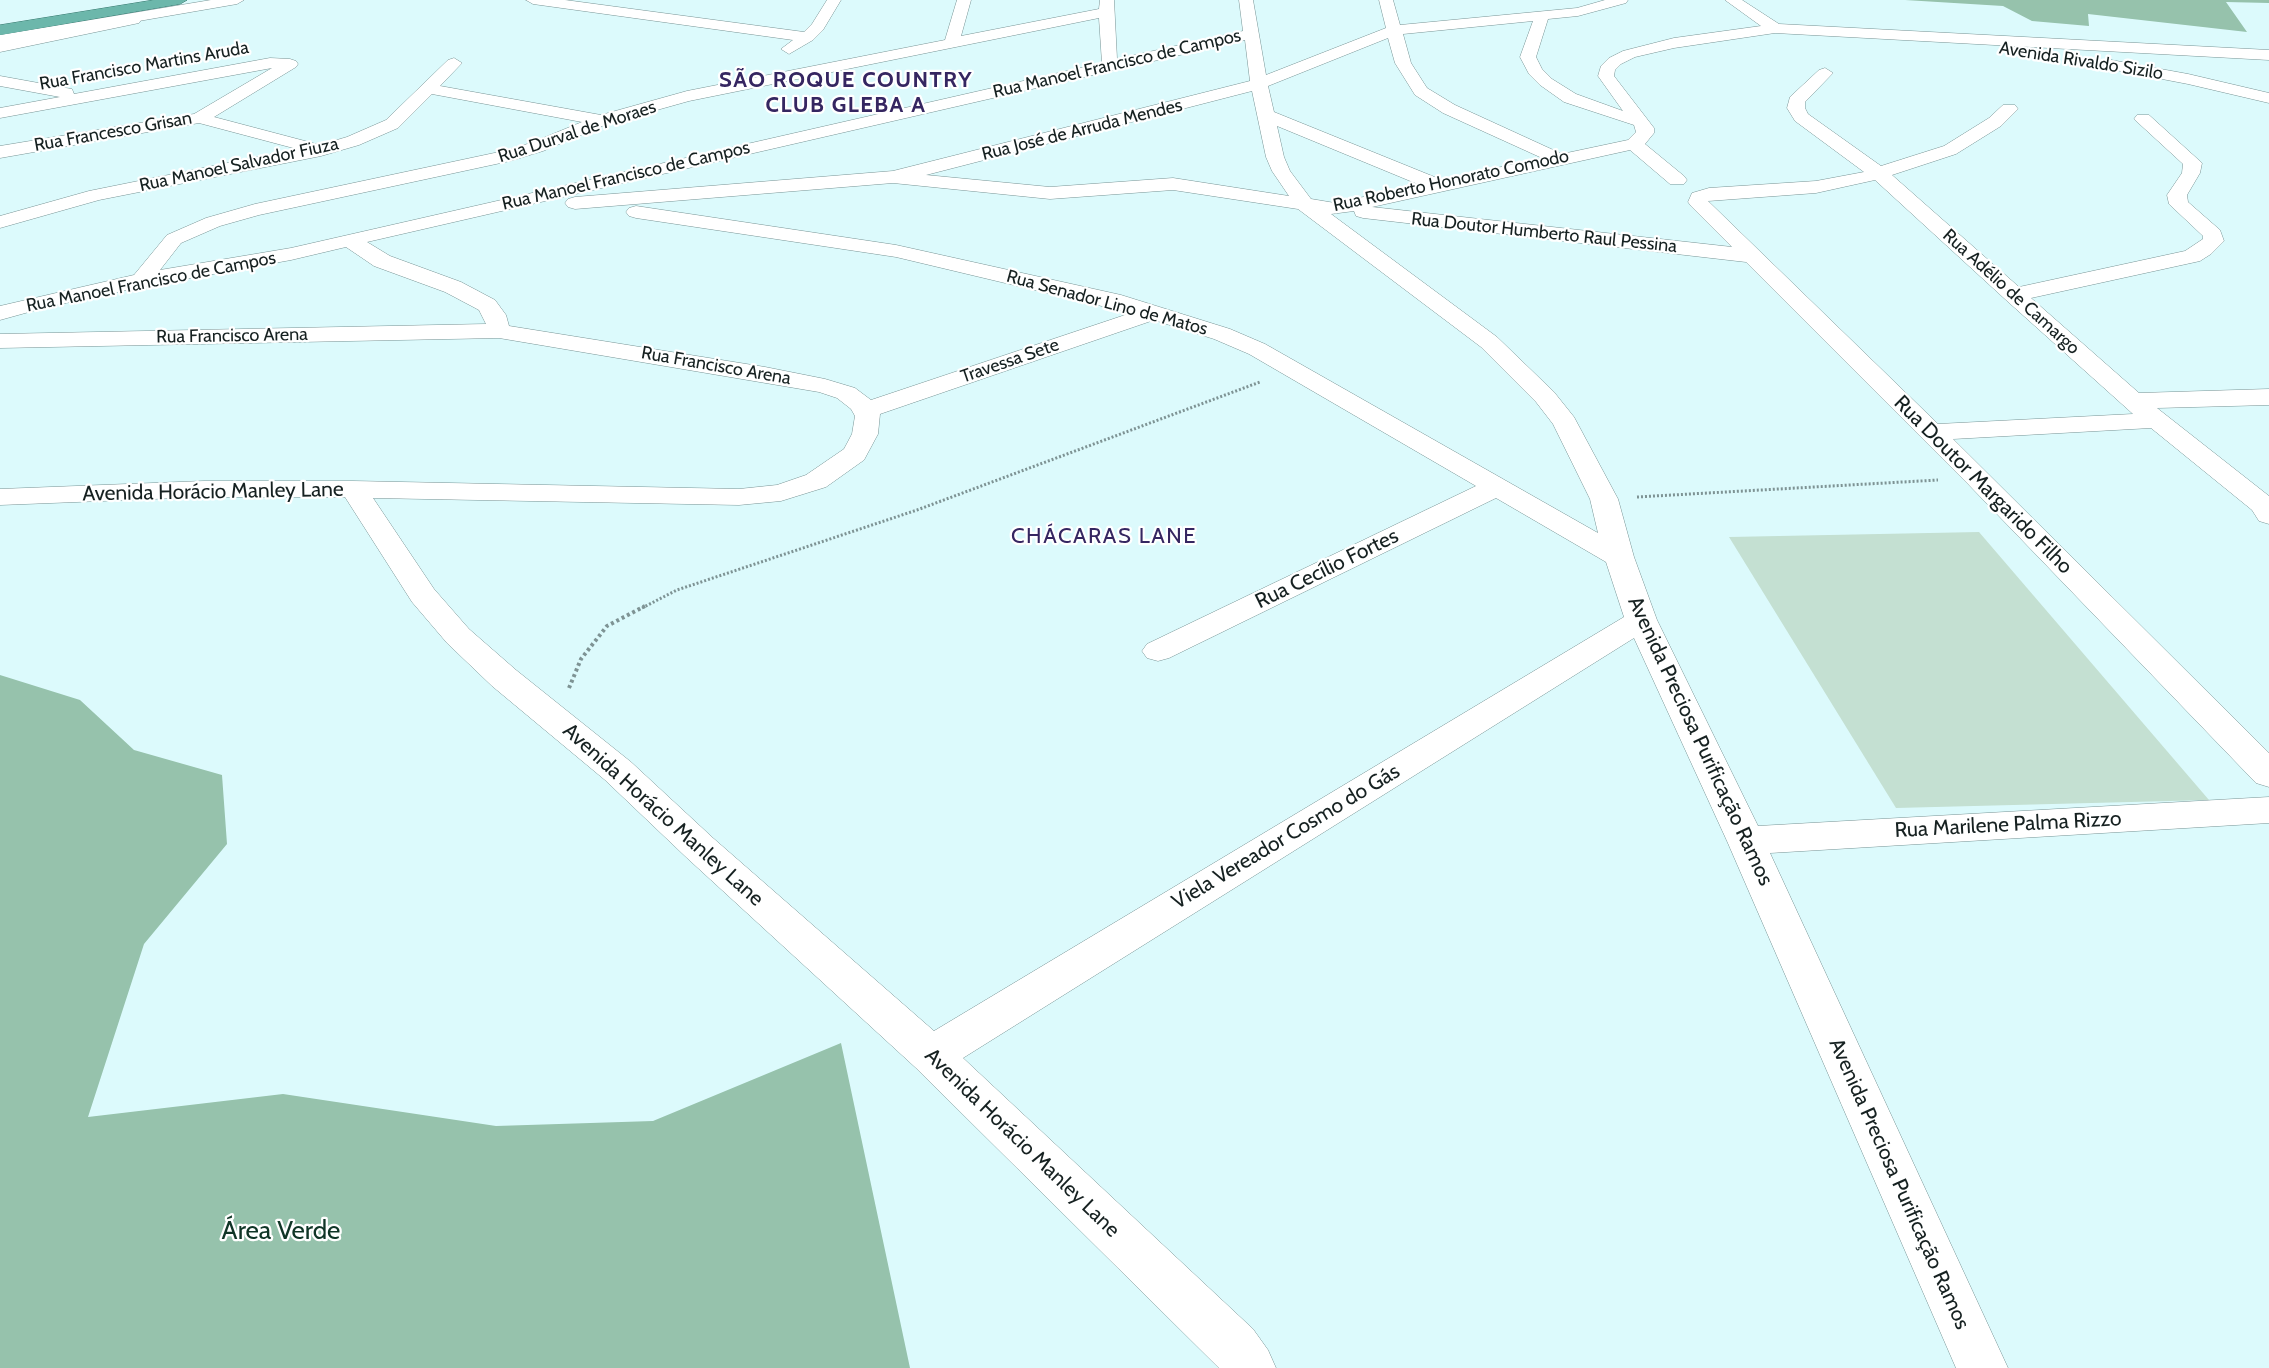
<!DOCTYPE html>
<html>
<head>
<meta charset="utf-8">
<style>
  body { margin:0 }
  canvas { display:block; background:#dcfafc }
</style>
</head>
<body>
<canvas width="2269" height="1368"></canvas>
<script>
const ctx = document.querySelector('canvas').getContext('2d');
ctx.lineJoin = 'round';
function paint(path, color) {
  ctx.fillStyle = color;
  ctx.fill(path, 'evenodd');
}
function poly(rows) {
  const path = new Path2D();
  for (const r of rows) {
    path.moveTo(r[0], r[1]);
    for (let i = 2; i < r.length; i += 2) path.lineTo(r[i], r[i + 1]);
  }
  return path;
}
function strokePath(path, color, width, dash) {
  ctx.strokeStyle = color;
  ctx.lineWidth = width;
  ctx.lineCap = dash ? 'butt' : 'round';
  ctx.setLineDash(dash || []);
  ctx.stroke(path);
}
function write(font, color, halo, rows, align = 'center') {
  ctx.font = font + ' Cabin,sans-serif';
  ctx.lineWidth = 4.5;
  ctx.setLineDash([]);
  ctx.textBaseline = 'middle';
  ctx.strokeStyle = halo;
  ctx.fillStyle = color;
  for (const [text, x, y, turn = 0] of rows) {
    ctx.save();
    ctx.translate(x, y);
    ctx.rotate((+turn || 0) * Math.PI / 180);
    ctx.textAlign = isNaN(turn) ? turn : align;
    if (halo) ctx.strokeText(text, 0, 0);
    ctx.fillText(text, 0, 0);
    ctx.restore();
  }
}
paint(poly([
  [1979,532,2209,800,1896,808,1729,537]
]), '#c4e0d2');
paint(poly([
  [1905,0,2269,0,2269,3,2226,2,2247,32,2088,14,2089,26,2032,21,2003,6],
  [0,675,80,700,134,750,222,775,227,844,144,944,88,1117,283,1094,496,1126,653,1121,841,1043,910,1368,0,1368]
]), '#96c2ac');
const minor = poly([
  [526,0,565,0,804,32,812,24,827,0,841,0,823,30,813,40,789,54,781,49,793,40,533,4,526,0],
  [957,0,971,0,961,36,1099,9,1100,0,1114,0,1117,59,1243,31,1239,0,1253,0,1266,75,1386,28,1379,0,1393,0,1400,25,1577,8,1605,0,1628,0,1626,3,1578,16,1548,19,1536,57,1542,69,1552,79,1576,94,1623,111,1598,76,1601,66,1609,58,1623,51,1674,38,1761,26,1725,0,1742,0,1779,24,2269,50,2269,60,1775,33,1674,48,1635,57,1621,64,1615,70,1614,76,1654,128,1654,133,1645,144,1684,176,1687,180,1684,184,1670,184,1630,150,1372,207,1732,247,1691,206,1688,202,1692,193,1709,188,1816,181,1864,172,1795,121,1787,108,1790,97,1819,70,1825,68,1833,73,1805,102,1805,108,1808,114,1881,166,1944,146,1989,118,2003,105,2015,105,2018,109,2001,126,1956,154,1892,175,2019,287,2185,251,2203,239,2203,236,2169,204,2167,195,2182,173,2183,164,2134,119,2137,115,2149,115,2202,163,2200,173,2187,195,2188,202,2220,230,2224,241,2211,254,2200,261,2031,298,2139,393,2269,389,2269,405,2157,408,2269,496,2269,524,2259,521,2252,510,2151,428,1953,439,2269,753,2269,787,2256,783,1968,484,1746,262,1363,218,1356,216,1354,211,1331,214,1497,337,1554,392,1574,417,1618,499,1634,557,1657,620,1758,826,2269,797,2269,823,1770,853,2008,1368,1956,1368,1727,841,1634,638,963,1058,1253,1329,1268,1350,1276,1368,1219,1368,916,1068,687,858,605,780,492,686,447,643,412,602,345,497,204,497,0,505,0,489,204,481,353,481,739,489,777,485,806,475,844,449,852,434,855,416,851,409,837,398,819,392,499,338,0,348,0,334,486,324,479,310,445,292,374,266,346,247,291,260,141,287,47,307,0,320,0,306,134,275,167,235,206,218,255,204,499,152,531,143,582,122,432,94,398,128,359,145,321,156,99,200,0,228,0,216,89,191,297,149,199,123,0,158,0,146,194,114,272,68,0,118,0,108,60,97,0,86,0,76,66,88,72,89,74,94,270,58,290,59,296,61,298,64,296,67,214,117,320,145,347,137,386,120,448,60,454,58,462,63,440,86,601,115,687,91,945,40,957,0],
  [1099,18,1102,63,291,248,160,270,181,243,220,226,259,215,510,161,543,151,607,124,689,101,1099,18],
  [1533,21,1520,57,1529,74,1540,85,1564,102,1634,125,1636,132,1628,140,1562,154,1455,105,1427,88,1411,63,1403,34,1533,21],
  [1388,38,1395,63,1415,95,1443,113,1542,158,1442,180,1274,112,1268,86,1388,38],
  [1245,40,1250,81,893,171,575,197,568,199,565,203,568,207,575,209,893,183,1050,199,1173,190,1298,209,1481,347,1536,402,1553,424,1590,499,1598,533,1265,344,1230,329,1121,295,896,245,636,206,629,208,626,212,629,216,636,218,896,257,1131,313,871,400,855,388,825,379,765,367,509,326,506,315,495,300,461,282,390,256,367,242,1245,40],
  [1252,91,1266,157,1272,171,1289,196,1173,178,1050,187,926,175,1252,91],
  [1277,126,1420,185,1335,203,1311,199,1290,171,1284,157,1277,126],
  [1875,180,2006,300,2133,414,1938,424,1708,201,1816,193,1875,180],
  [1154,320,1214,339,1249,354,1476,486,1147,644,1142,651,1147,658,1158,661,1169,658,1496,498,1606,562,1624,617,934,1031,713,838,631,762,516,670,469,629,434,589,373,498,739,505,781,501,826,487,864,460,878,434,880,414,1154,320],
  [134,16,141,20,139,23,0,52,0,42,134,16],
  [2111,60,2188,74,2269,93,2269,103,2188,84,2105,68,2103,65,2105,62,2111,60]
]);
const tertiary = poly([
  [211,0,244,0,237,4,0,45,0,35,211,0]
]);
const trunk = poly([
  [154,0,187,0,180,4,0,35,0,25,154,0]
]);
strokePath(minor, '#789495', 1);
strokePath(tertiary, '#789495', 1);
strokePath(trunk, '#36776d', 1);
strokePath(poly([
  [1637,497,1938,480],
  [642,608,677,590,917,510,1260,382]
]), '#7e9394', 3, [2, 2]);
strokePath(poly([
  [569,688,581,659,607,626,645,606]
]), '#7e9394', 4, [3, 3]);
paint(minor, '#fff');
paint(tertiary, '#fff');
paint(trunk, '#6cb7ab');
write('18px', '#162121', '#fff', [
  ["Avenida Rivaldo Sizilo",2081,61,9],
  ["Rua Manoel Francisco de Campos",1117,64,-13],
  ["Rua Francisco Martins Aruda",144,66,-10],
  ["Rua José de Arruda Mendes",1082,130,-14],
  ["Rua Francesco Grisan",113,132,-10],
  ["Rua Durval de Moraes",577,132,-18],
  ["Rua Manoel Salvador Fiuza",239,165,-12],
  ["Rua Manoel Francisco de Campos",626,176,-13],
  ["Rua Roberto Honorato Comodo",1451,181,-12],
  ["Rua Doutor Humberto Raul Pessina",1544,233,6],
  ["Rua Manoel Francisco de Campos",151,282,-11],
  ["Rua Adélio de Camargo",2011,292,42],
  ["Rua Senador Lino de Matos",1107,303,15],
  ["Rua Francisco Arena",232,336,-1],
  ["Travessa Sete",1010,361,-19],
  ["Rua Francisco Arena",716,366,10]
]);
write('21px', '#162121', '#fff', [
  ["Rua Doutor Margarido Filho",1983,485,45],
  ["Avenida Horácio Manley Lane",213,492,-1],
  ["Rua Cecílio Fortes",1327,569,-26],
  ["Avenida Preciosa Purificação Ramos",1700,741,65],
  ["Avenida Horácio Manley Lane",663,815,42],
  ["Rua Marilene Palma Rizzo",2008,825,-3],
  ["Viela Vereador Cosmo do Gás",1286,837,-31],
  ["Avenida Horácio Manley Lane",1022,1143,44],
  ["Avenida Preciosa Purificação Ramos",1899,1184,66]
]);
ctx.letterSpacing = '1.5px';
write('bold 22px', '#352661', '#fff', [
  ["SÃO ROQUE COUNTRY",846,81],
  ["CLUB GLEBA A",846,106]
]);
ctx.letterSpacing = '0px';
ctx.letterSpacing = '1.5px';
write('22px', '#352661', '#fff', [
  ["CHÁCARAS LANE",1104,537]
]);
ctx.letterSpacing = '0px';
write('26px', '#0f3526', '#fff', [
  ["Área Verde",281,1231]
]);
</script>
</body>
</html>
